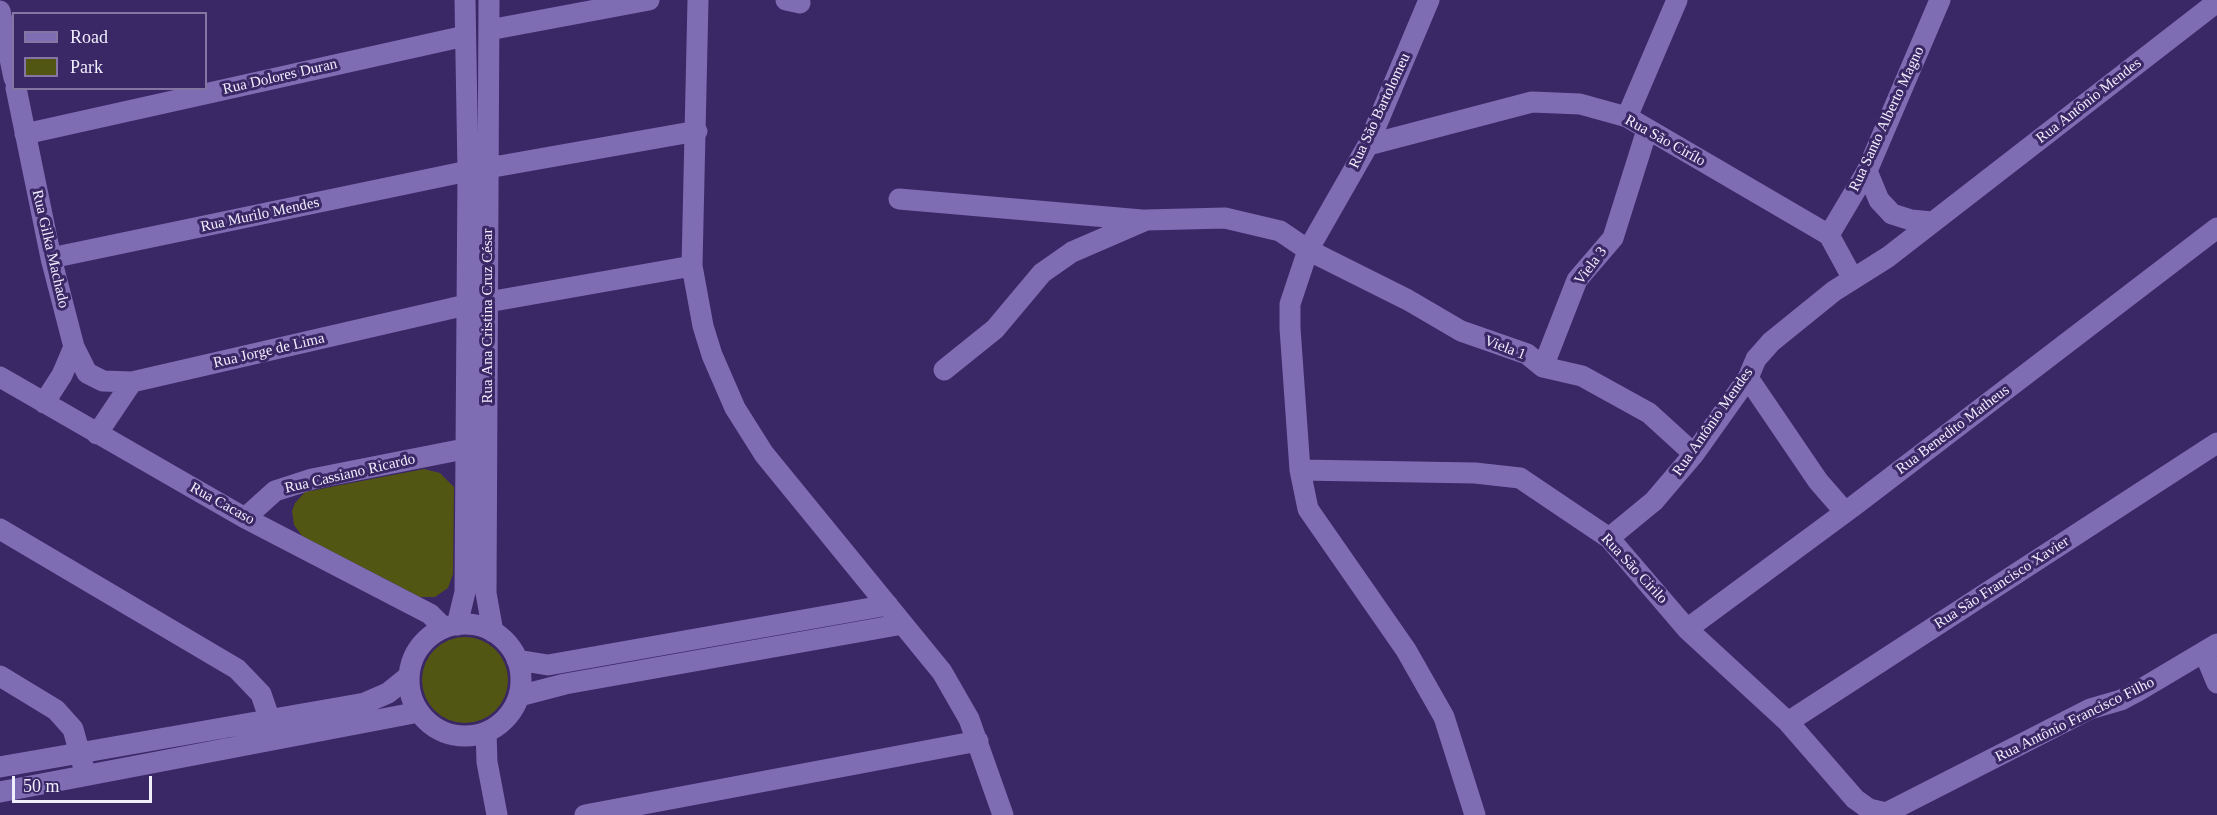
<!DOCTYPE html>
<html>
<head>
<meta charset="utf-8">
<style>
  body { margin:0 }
  #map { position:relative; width:2217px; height:815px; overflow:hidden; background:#3a2766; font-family:Georgia,serif }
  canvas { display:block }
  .legend { position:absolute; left:12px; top:12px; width:195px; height:78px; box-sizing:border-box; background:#3a2766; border:2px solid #8376a2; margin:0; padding:8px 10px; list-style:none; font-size:18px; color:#f0edfd }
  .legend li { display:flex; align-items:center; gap:12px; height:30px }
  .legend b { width:30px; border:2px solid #8376a2 }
  .scale { position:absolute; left:12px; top:776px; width:140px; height:27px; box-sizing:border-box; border:3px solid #f0edfd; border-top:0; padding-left:8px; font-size:18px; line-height:21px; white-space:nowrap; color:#f0edfd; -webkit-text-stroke:4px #3a2766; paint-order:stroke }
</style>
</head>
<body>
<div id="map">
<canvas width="2217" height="815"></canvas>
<ul class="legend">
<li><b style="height:8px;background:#7e6db3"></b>Road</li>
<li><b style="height:16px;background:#515612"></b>Park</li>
</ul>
<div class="scale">50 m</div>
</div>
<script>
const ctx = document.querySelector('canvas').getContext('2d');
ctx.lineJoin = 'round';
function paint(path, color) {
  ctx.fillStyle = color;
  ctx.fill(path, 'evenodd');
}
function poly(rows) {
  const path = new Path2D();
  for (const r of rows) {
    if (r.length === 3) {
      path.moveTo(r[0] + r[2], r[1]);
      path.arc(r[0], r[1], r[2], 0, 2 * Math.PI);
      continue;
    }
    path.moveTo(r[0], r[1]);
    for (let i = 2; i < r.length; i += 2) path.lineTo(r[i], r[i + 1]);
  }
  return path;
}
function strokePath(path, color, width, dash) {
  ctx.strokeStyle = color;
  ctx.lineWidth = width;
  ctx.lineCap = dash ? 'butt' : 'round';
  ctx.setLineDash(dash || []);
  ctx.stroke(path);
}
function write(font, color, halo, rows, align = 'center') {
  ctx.font = font + ' Georgia,serif';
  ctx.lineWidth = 6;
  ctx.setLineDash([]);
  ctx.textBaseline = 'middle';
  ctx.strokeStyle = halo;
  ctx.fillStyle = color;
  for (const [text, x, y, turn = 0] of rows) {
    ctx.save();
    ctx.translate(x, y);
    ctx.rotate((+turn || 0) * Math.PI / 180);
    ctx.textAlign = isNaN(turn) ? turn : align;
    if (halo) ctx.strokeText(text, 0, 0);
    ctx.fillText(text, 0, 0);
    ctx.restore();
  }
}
paint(poly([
  [424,469,440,473,454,487,453,574,448,588,435,597,420,597,302,536,294,525,292,511,295,503,305,492],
  [465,680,43]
]), '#515612');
strokePath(poly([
  [489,0,486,593,493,632],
  [698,0,692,266,703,326,712,355,735,408,764,454,942,672,969,719,1003,815],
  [786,0,800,3],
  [1429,0,1368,145,1308,250,1290,304,1290,328,1300,470,1308,509,1406,650,1444,717,1475,815],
  [0,11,14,78],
  [489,30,649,0],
  [16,88,51,258,74,347,62,375,44,403],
  [1627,117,1677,0],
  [25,134,465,36],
  [1368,145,1532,102,1580,104,1627,117,1829,235,1853,279],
  [488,168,697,131],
  [1867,171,1879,200,1892,214,1911,220,1932,222],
  [899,199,1142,220],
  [1829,235,1867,171,1940,0],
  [51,258,468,171],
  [488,302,692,266],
  [74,347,87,373,103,381,132,382],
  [1543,367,1577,280,1613,238,1647,130],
  [944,370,995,329,1042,273,1072,252,1146,220,1225,218,1280,231,1308,250,1408,300,1461,331,1527,354,1543,367,1582,376,1649,413,1694,454],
  [0,377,245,518,430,614,444,628],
  [1748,378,1818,481,1845,512],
  [97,434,132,382,466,305],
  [1300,470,1475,473,1520,478,1609,538,1687,629,1788,722,1855,799,1869,809,1886,813,2090,709,2121,700,2138,691,2217,644],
  [245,518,275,491,312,479,464,449],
  [0,529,237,669,261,694,274,732],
  [1609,538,1654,501,1694,454,1748,378,1756,359,1771,342,1834,291,1888,257,2217,2],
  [465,680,56],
  [457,625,465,592,468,171,465,0],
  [1687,629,1855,505,2217,228],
  [2204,652,2217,683],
  [517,660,548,665,888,605],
  [0,676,56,710,73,729,83,765],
  [519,696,565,684,903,624],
  [1788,722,2217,443],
  [486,732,487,762,497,815],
  [0,767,365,703,388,693,409,676],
  [0,792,419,712],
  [585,815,978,741]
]), '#7e6db3', 21);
write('15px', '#f0edfd', '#3a2766', [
  ["Rua Dolores Duran",280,77,-13],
  ["Rua Antônio Mendes",2089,101,-38],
  ["Rua São Bartolomeu",1380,111,-65],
  ["Rua Santo Alberto Magno",1887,119,-65],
  ["Rua São Cirílo",1665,141,29],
  ["Rua Murilo Mendes",260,215,-12],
  ["Rua Gilka Machado",50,249,77],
  ["Viela 3",1591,266,-53],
  ["Rua Ana Cristina Cruz César",488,316,-90],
  ["Viela 1",1505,348,21],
  ["Rua Jorge de Lima",269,351,-13],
  ["Rua Antônio Mendes",1713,422,-55],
  ["Rua Benedito Matheus",1953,430,-37],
  ["Rua Cassiano Ricardo",350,474,-13],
  ["Rua Cacaso",222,504,29],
  ["Rua São Cirilo",1634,569,47],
  ["Rua São Francisco Xavier",2002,583,-33],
  ["Rua Antônio Francisco Filho",2075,720,-26]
]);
</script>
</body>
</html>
